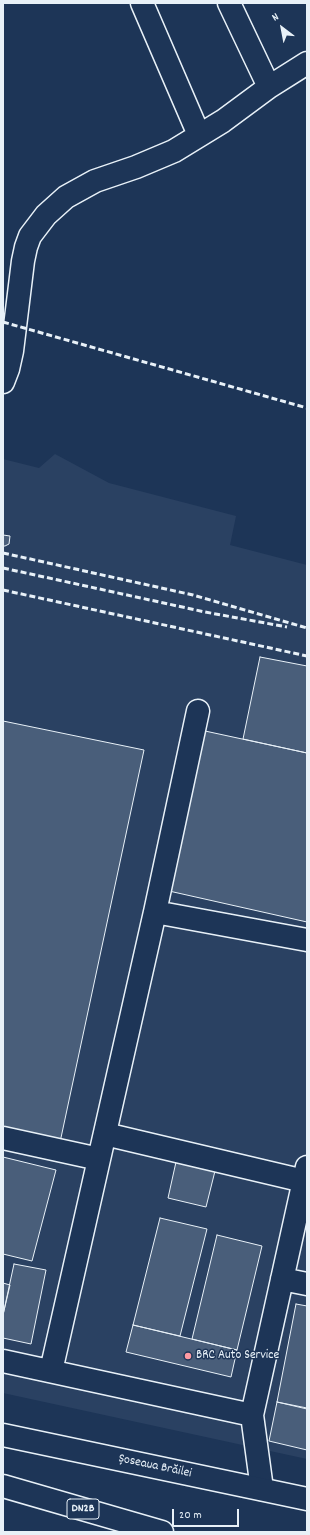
<!DOCTYPE html>
<html>
<head>
<meta charset="utf-8">
<style>
  body { margin:0 }
  #map { position:relative; width:310px; height:1535px; overflow:hidden; background:#1d3557; font-family:Dekko,sans-serif }
  canvas { display:block }
  .frame { position:absolute; inset:0; border:4px solid #e8f1f8; pointer-events:none }
  .north { position:absolute; left:262px; top:8px; width:40px; height:40px; -webkit-text-stroke:3px #1d3557; paint-order:stroke; rotate:328deg; font-size:11px; font-weight:700; line-height:16px; text-align:center; color:#e8f1f8 }
  .north::after { content:''; display:block; margin:auto; width:14px; height:18px; background:#e8f1f8; clip-path:polygon(50% 0,100% 100%,50% 72%,0 100%) }
  .scale { position:absolute; left:172px; top:1509px; width:67px; height:18px; box-sizing:border-box; border:2px solid #e8f1f8; border-top:0; padding-left:5px; font-size:12px; line-height:14px; white-space:nowrap; color:#e8f1f8; -webkit-text-stroke:3px #1d3557; paint-order:stroke }
</style>
</head>
<body>
<div id="map">
<canvas width="310" height="1535"></canvas>
<div class="frame"></div>
<div class="north">N</div>
<div class="scale">20 m</div>
</div>
<script>
const ctx = document.querySelector('canvas').getContext('2d');
ctx.lineJoin = 'round';
function paint(path, color) {
  ctx.fillStyle = color;
  ctx.fill(path, 'evenodd');
}
function poly(rows) {
  const path = new Path2D();
  for (const r of rows) {
    path.moveTo(r[0], r[1]);
    for (let i = 2; i < r.length; i += 2) path.lineTo(r[i], r[i + 1]);
  }
  return path;
}
function strokePath(path, color, width, dash) {
  ctx.strokeStyle = color;
  ctx.lineWidth = width;
  ctx.lineCap = dash ? 'butt' : 'round';
  ctx.setLineDash(dash || []);
  ctx.stroke(path);
}
function write(font, color, halo, rows, align = 'center') {
  ctx.font = font + ' Dekko,sans-serif';
  ctx.lineWidth = 3;
  ctx.setLineDash([]);
  ctx.textBaseline = 'middle';
  ctx.strokeStyle = halo;
  ctx.fillStyle = color;
  for (const [text, x, y, turn = 0] of rows) {
    ctx.save();
    ctx.translate(x, y);
    ctx.rotate((+turn || 0) * Math.PI / 180);
    ctx.textAlign = isNaN(turn) ? turn : align;
    if (halo) ctx.strokeText(text, 0, 0);
    ctx.fillText(text, 0, 0);
    ctx.restore();
  }
}
paint(poly([
  [55,454,109,483,236,516,230,545,307,565,307,1459,3,1393,3,459,39,468]
]), '#2a4162');
const building = poly([
  [3,535,10,536,9,544,5,546,3,546,3,535],
  [260,657,307,666,307,753,243,739,260,657],
  [3,721,144,750,59,1147,3,1134,3,721],
  [205,731,307,753,307,922,169,891,205,731],
  [3,1157,56,1170,32,1261,3,1254,3,1157],
  [176,1162,215,1171,206,1207,168,1198,176,1162],
  [160,1218,207,1229,180,1336,133,1325,160,1218],
  [217,1235,262,1246,237,1350,192,1339,217,1235],
  [14,1264,46,1270,31,1344,3,1338,3,1315,14,1264],
  [3,1283,10,1285,3,1315,3,1283],
  [296,1304,307,1306,307,1408,277,1402,296,1304],
  [133,1325,237,1350,231,1377,126,1352,133,1325],
  [277,1402,307,1409,307,1450,269,1441,277,1402]
]);
paint(building, '#495e7a');
strokePath(building, '#e8f1f8', 1);
const minor = poly([
  [142,3,199,135],
  [229,3,269,87],
  [3,382,8,369,12,351,23,261,26,247,30,236,46,215,66,197,95,181,136,167,174,151,223,121,269,87,307,63],
  [155,912,198,711],
  [105,1134,304,1181],
  [3,1138,99,1159],
  [282,1279,307,1284],
  [3,1361,252,1415],
  [51,1371,155,912,307,940],
  [262,1489,252,1415,307,1167]
]);
const major = poly([
  [3,1435,307,1499],
  [3,1486,162,1532]
]);
strokePath(minor, '#e8f1f8', 25);
strokePath(major, '#e8f1f8', 25);
strokePath(minor, '#1d3557', 22);
strokePath(major, '#1d3557', 22);
strokePath(poly([
  [3,322,307,408],
  [3,553,193,595,307,628],
  [3,568,205,612,287,627],
  [3,590,307,656]
]), '#e8f1f8', 3, [6, 3]);
for (const [x, y, r, color] of [
  [188,1356,4,"#ff9aa2"]
]) {
  const dot = new Path2D();
  dot.arc(x, y, r, 0, 2 * Math.PI);
  ctx.fillStyle = color;
  ctx.fill(dot);
  strokePath(dot, '#1d3557', 1.5);
}
for (const [x, y, w] of [
  [83,1509,32]
]) {
  const box = new Path2D();
  box.roundRect(x - w / 2, y - 10, w, 20, 3);
  ctx.fillStyle = '#1d3557';
  ctx.fill(box);
  strokePath(box, '#e8f1f8', 1);
}
write('bold 12px', '#e8f1f8', null, [
  ["DN2B",83,1509]
]);
write('13px', '#e8f1f8', '#1d3557', [
  ["BRC Auto Service",196,1356]
], 'left');
write('13px', '#e8f1f8', '#1d3557', [
  ["Șoseaua Brăilei",155,1467,12]
]);
</script>
</body>
</html>
